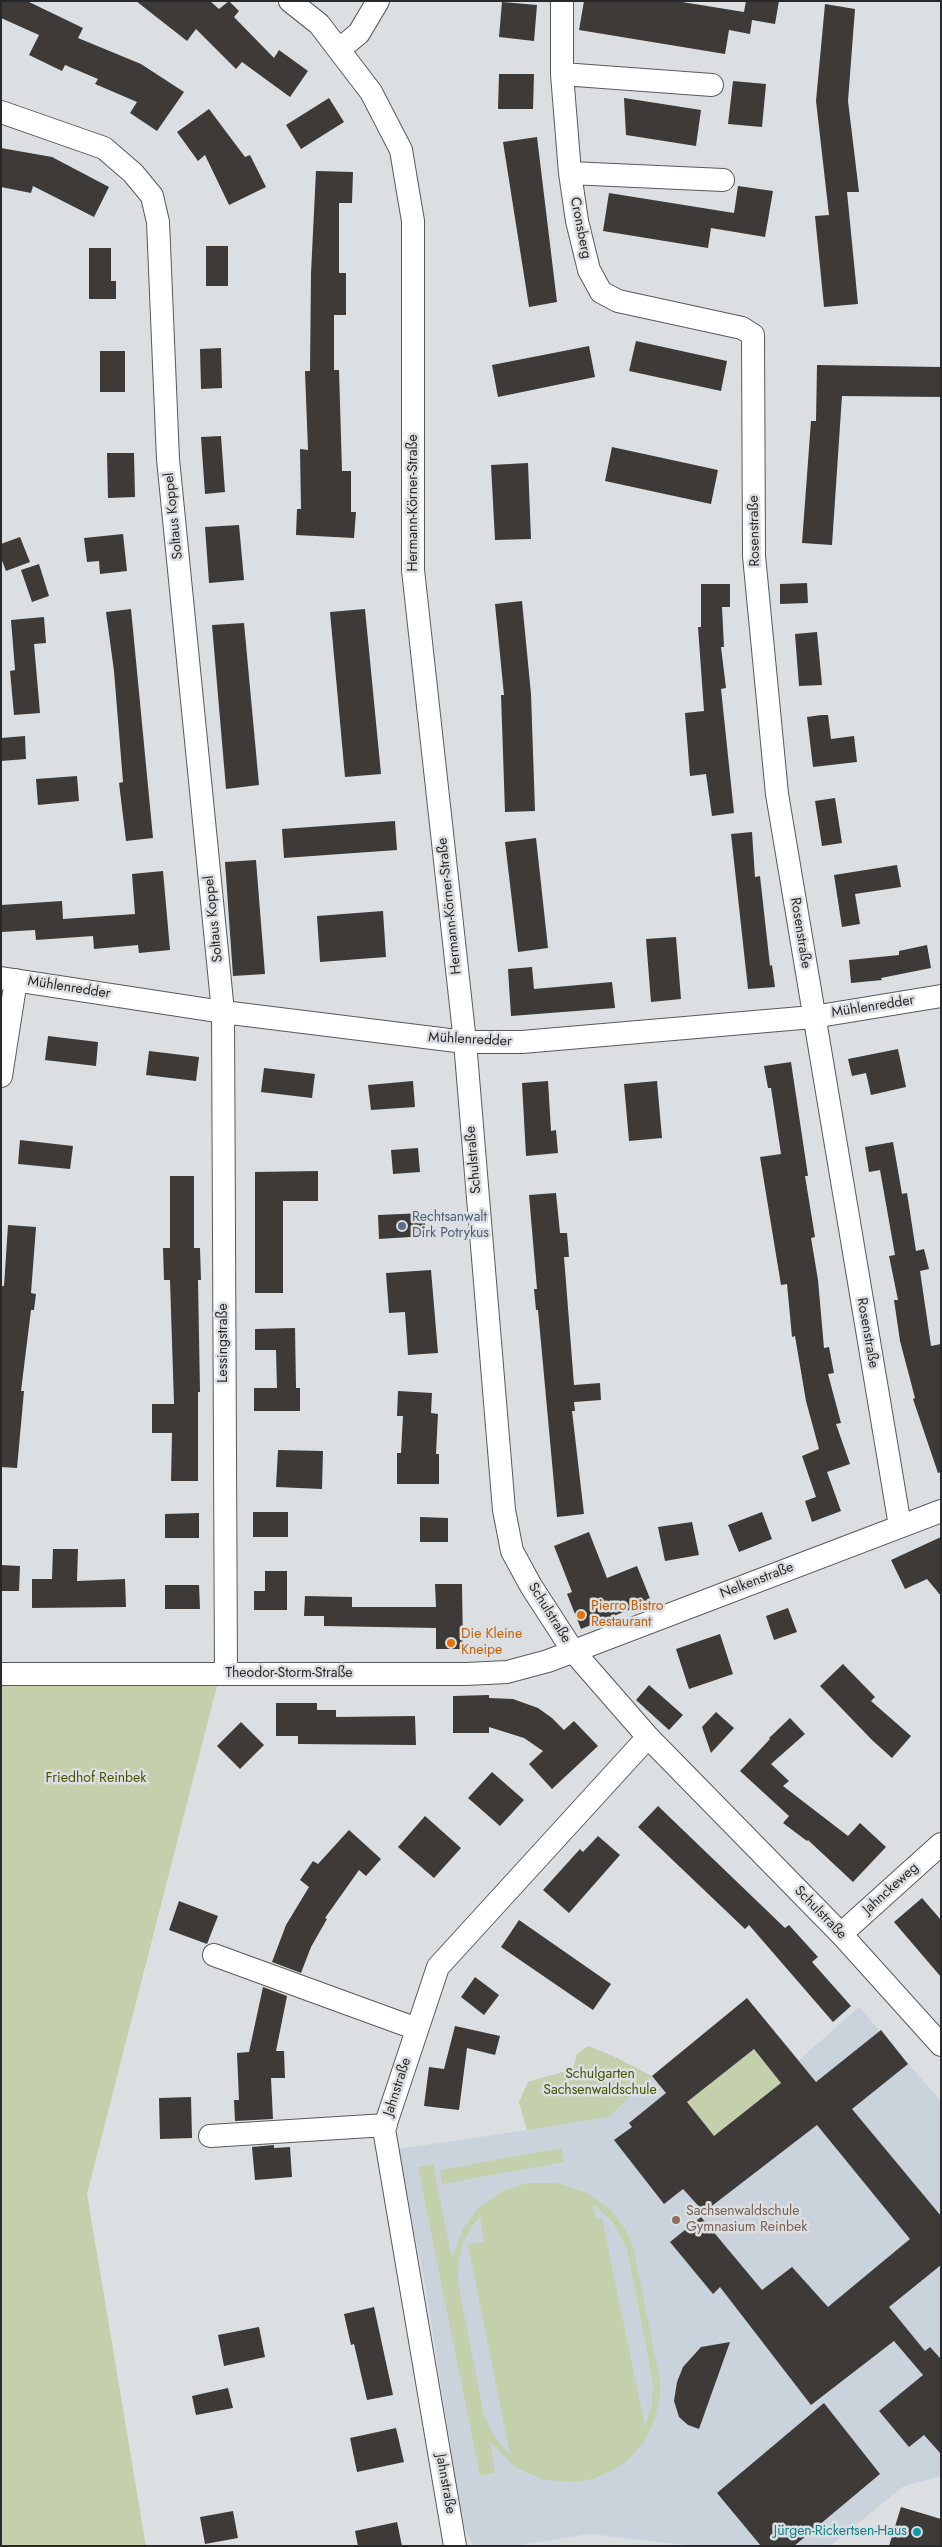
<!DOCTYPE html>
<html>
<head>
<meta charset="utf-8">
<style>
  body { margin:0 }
  #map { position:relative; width:942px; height:2547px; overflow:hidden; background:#dcdfe2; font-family:Jost,sans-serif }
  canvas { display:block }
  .frame { position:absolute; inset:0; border:2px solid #28292a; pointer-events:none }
</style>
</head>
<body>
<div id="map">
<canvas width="942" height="2547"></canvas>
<div class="frame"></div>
</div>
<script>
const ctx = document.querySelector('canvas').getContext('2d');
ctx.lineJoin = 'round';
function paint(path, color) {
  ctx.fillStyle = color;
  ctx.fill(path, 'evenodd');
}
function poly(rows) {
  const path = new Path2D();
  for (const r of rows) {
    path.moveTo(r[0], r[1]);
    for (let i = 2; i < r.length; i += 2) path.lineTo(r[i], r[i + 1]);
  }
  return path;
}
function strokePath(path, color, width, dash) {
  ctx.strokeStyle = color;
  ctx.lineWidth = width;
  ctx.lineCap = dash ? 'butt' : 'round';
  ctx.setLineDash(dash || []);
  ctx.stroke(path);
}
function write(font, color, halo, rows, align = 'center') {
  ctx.font = font + ' Jost,sans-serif';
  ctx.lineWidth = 5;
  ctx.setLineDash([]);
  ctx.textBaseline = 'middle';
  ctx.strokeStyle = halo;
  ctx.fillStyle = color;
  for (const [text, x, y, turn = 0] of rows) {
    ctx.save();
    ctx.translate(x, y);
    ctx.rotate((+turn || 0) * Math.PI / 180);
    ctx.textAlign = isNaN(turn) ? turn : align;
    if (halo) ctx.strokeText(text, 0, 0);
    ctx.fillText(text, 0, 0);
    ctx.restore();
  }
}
paint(poly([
  [747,1998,799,2060,859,2007,941,2101,941,2476,904,2486,830,2546,692,2546,590,2534,514,2546,473,2546,464,2526,460,2507,426,2290,398,2149,527,2130,519,2102,528,2082,573,2069,577,2054,588,2046,613,2056,652,2076]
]), '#cad3dc');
paint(poly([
  [1,1685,217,1686,87,2194,146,2546,1,2546],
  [588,2046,613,2056,652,2076,608,2117,527,2130,519,2102,528,2082,573,2069,577,2054],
  [754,2049,781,2083,714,2136,687,2102],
  [561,2148,564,2162,442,2184,440,2170],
  [433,2164,452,2258,463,2229,477,2209,503,2191,526,2183,558,2183,588,2193,613,2212,627,2232,633,2247,660,2381,660,2398,654,2421,644,2442,628,2460,615,2469,593,2479,577,2482,545,2480,516,2468,490,2442,495,2473,480,2476,418,2167],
  [592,2203,613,2222,627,2249,653,2382,652,2404,645,2427,602,2218,596,2219],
  [480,2217,484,2241,468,2245,510,2455,494,2436,484,2416,458,2282,458,2267,462,2245,472,2226]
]), '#c4cfac');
paint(poly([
  [1,1,27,1,83,28,78,38,141,64,184,92,157,131,130,113,137,102,95,84,98,79,65,65,62,71,29,55,39,35,1,18],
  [136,1,210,1,219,9,229,1,239,11,234,17,274,58,279,50,308,71,290,97,242,62,236,69,196,29,187,41],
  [584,1,676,1,744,12,746,1,779,1,775,24,752,20,750,34,729,30,725,54,579,30],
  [502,2,537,5,534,41,499,37],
  [825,4,855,9,848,101,859,192,847,192,858,304,824,307,815,216,829,215,816,101],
  [499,74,534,74,533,109,498,109],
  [733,81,766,84,762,127,728,124],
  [329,98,344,122,301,149,286,125],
  [624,98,701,110,696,146,626,135],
  [209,109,245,157,250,155,266,187,229,205,205,155,198,161,177,132],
  [537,137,557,302,529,307,503,142],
  [1,148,52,157,109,187,94,217,33,186,31,193,1,187],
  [316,171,353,172,352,203,339,203,339,273,346,273,346,315,334,315,334,370,339,370,342,471,351,471,351,512,356,512,354,538,296,535,297,509,301,509,300,449,308,450,305,371,310,371,311,273],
  [738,186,773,191,765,237,711,228,708,248,603,231,609,193,734,213],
  [206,246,228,246,228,286,206,286],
  [89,248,111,248,111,281,116,281,116,299,89,299],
  [636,341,727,361,721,391,629,371],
  [589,346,595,377,498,397,492,365],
  [221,348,222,388,201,389,200,349],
  [100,351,125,351,125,392,100,392],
  [817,365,941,367,941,397,842,396,832,545,802,543,811,421,816,421],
  [221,436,225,492,205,494,201,437],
  [612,447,718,470,711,504,605,481],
  [107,453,134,453,135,497,108,498],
  [528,463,531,539,495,540,491,465],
  [239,525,244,580,209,583,205,527],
  [123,534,127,571,100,574,99,561,87,562,84,538],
  [20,537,30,562,6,571,1,558,1,544],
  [39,564,49,596,32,602,21,570],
  [807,583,808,603,780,604,780,584],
  [701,584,730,584,730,607,722,607,724,647,721,647,726,688,721,689,734,813,712,816,706,774,690,776,685,713,704,711,698,627,701,627],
  [522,601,531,694,535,811,505,812,501,695,504,695,495,604],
  [131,609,153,838,126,841,119,783,123,782,114,671,106,612],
  [365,609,381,774,345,777,330,612],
  [44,617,46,643,34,644,40,713,14,715,10,671,15,670,11,620],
  [244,623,259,785,226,789,212,625],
  [817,632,822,685,799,686,795,634],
  [821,715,828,715,831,739,854,736,857,762,813,767,807,717],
  [25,736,26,759,1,761,1,738],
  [77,776,79,801,38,805,36,779],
  [835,798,842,843,822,846,815,801],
  [395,821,397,850,284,858,282,829],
  [752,832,755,877,760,876,770,966,772,965,775,987,748,989,731,834],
  [536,838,548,948,518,952,505,842],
  [256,860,265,974,233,976,225,862],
  [897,865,901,887,855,894,860,924,842,927,834,875],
  [163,871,170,950,139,953,138,945,94,949,93,936,36,940,35,930,1,932,1,905,62,901,63,919,135,914,132,874],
  [383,911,386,957,320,962,317,916],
  [676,937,681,999,651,1002,646,939],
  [927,945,931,968,881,978,882,980,851,983,849,960,899,955,899,951],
  [532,967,534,989,612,982,615,1008,511,1016,508,969],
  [48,1036,98,1042,96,1066,45,1060],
  [898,1049,906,1087,871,1095,866,1073,852,1076,848,1059],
  [149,1051,199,1057,196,1081,146,1075],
  [791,1062,808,1176,805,1176,815,1237,811,1238,818,1280,824,1348,829,1347,834,1373,828,1374,841,1423,836,1424,850,1464,827,1472,841,1511,812,1522,805,1501,816,1497,802,1456,819,1449,806,1401,795,1336,792,1337,787,1284,781,1285,760,1157,781,1154,771,1088,768,1088,764,1066],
  [264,1068,315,1074,312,1098,261,1092],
  [413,1081,415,1107,371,1110,368,1085],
  [548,1081,551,1131,556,1130,558,1153,526,1156,522,1083],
  [657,1081,662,1138,629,1141,624,1084],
  [20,1140,73,1146,70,1169,18,1164],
  [893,1142,902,1194,907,1193,916,1251,924,1249,929,1269,920,1271,931,1346,941,1344,941,1472,938,1473,913,1399,915,1398,900,1341,894,1300,898,1300,889,1256,895,1255,880,1170,869,1172,865,1147],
  [418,1148,420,1172,393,1174,391,1150],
  [318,1171,318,1201,283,1201,283,1293,255,1293,255,1172],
  [170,1176,194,1176,194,1248,200,1248,201,1280,198,1280,200,1392,198,1392,198,1481,171,1481,172,1433,152,1433,152,1404,174,1404,170,1280,164,1280,163,1248,170,1248],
  [556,1193,560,1233,567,1233,569,1257,564,1257,574,1385,600,1383,601,1400,574,1402,575,1411,572,1411,584,1514,557,1517,538,1310,536,1310,534,1289,537,1289,529,1195],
  [424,1213,426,1236,379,1239,378,1215],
  [8,1225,36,1227,31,1293,36,1294,34,1310,31,1310,21,1391,24,1391,17,1468,1,1467,1,1286,4,1286],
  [431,1270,438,1353,408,1355,405,1312,389,1313,386,1273],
  [295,1328,296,1388,300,1388,300,1411,254,1411,254,1388,277,1388,276,1350,255,1350,255,1329],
  [398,1391,432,1393,431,1413,438,1414,436,1454,439,1454,439,1484,397,1484,397,1453,401,1453,403,1416,397,1416],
  [278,1450,323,1451,322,1489,276,1487],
  [253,1512,288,1512,288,1537,253,1537],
  [762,1512,772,1539,739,1552,728,1525],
  [199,1513,199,1538,165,1538,165,1514],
  [420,1517,448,1518,448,1542,420,1542],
  [692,1522,699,1555,665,1561,658,1527],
  [589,1532,607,1578,637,1566,651,1601,581,1629,567,1594,572,1592,554,1546],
  [941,1537,941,1596,927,1579,905,1589,891,1560],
  [53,1549,78,1549,77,1581,125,1579,126,1607,32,1608,32,1579,52,1579],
  [1,1565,20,1566,19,1591,1,1591],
  [265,1571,287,1571,287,1610,254,1610,254,1591,265,1591],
  [435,1584,462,1584,463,1649,436,1649,436,1628,324,1626,324,1616,304,1616,305,1596,352,1597,352,1607,436,1607],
  [165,1585,199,1585,200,1609,165,1609],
  [788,1608,797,1632,774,1640,766,1616],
  [720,1634,733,1674,689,1689,676,1649],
  [843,1664,875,1697,871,1701,911,1736,892,1758,872,1740,820,1686],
  [649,1685,683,1715,669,1730,636,1700],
  [489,1695,489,1698,513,1699,538,1708,552,1718,564,1730,574,1721,598,1746,552,1789,529,1764,543,1751,524,1738,489,1727,489,1733,453,1733,453,1696],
  [276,1703,317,1703,317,1710,336,1710,336,1717,415,1716,416,1745,298,1744,298,1736,276,1736],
  [716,1712,734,1728,711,1753,702,1727],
  [790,1718,805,1734,771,1764,789,1781,783,1786,848,1836,860,1823,886,1847,853,1882,808,1840,807,1841,783,1823,789,1816,740,1771,770,1739,769,1738],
  [241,1722,264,1745,240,1769,217,1746],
  [492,1772,524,1800,500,1826,468,1798],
  [658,1806,785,1928,789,1925,818,1957,812,1962,851,2006,833,2022,749,1925,745,1929,638,1827],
  [425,1816,461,1848,434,1878,398,1847],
  [349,1830,381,1859,366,1876,359,1870,325,1918,327,1919,311,1947,301,1973,272,1962,286,1925,309,1887,300,1880,313,1861,318,1864],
  [598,1836,620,1855,569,1913,543,1890,580,1849,583,1852],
  [922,1898,941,1920,941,1977,894,1922],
  [179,1901,218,1916,207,1944,169,1930],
  [519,1920,611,1984,593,2010,501,1947],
  [475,1977,499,1995,484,2015,461,1997],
  [263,1987,287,1996,276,2051,284,2051,285,2078,271,2078,273,2119,235,2121,234,2100,239,2100,237,2053,249,2052],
  [747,1998,816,2082,881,2030,908,2064,852,2109,941,2216,941,2265,889,2307,925,2351,930,2347,941,2359,941,2454,924,2435,909,2447,879,2411,923,2375,894,2341,811,2405,720,2287,713,2294,670,2242,701,2217,762,2290,792,2267,828,2307,910,2239,817,2125,704,2212,683,2189,664,2204,614,2140,632,2127,629,2123,666,2093,652,2076],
  [754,2049,781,2083,714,2136,687,2102],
  [455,2026,500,2036,495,2055,467,2048,459,2110,424,2106,429,2067,444,2069],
  [191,2097,192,2138,160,2139,159,2098],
  [274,2145,274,2148,290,2147,292,2177,255,2180,252,2147],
  [374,2307,393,2395,367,2400,354,2344,351,2345,344,2314],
  [259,2327,265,2357,224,2366,218,2335],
  [730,2342,699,2429,688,2425,679,2417,674,2401,677,2382,683,2367,701,2347],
  [228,2388,233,2408,196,2415,192,2396],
  [824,2403,880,2474,794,2546,761,2546,717,2493],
  [396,2428,404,2462,357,2472,350,2438],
  [901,2507,941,2519,941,2546,889,2546],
  [233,2511,238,2538,205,2544,200,2517],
  [397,2522,402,2546,358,2546,355,2531]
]), '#3d3a38');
const minor = poly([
  [290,1,319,24,371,92,401,150,413,221,413,570,465,1042,504,1510,512,1551,531,1586,573,1651,648,1737,841,1934,941,2045],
  [562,1,562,74,570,173,577,221,589,270,601,292,618,301,742,328,753,335,754,556,777,794,900,1526],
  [340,49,359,33,378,1],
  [562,74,712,85],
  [1,112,104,148,133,173,152,196,158,222,168,459,223,1012,226,1674],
  [570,173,723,180],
  [1,978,223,1012,465,1042,522,1042,813,1017,941,996],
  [1,1076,16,980],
  [1,1674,466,1674,507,1672,548,1661,941,1511],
  [841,1934,941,1844],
  [214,1955,417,2029],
  [210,2136,386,2125],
  [455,2546,384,2129,438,1967,648,1737]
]);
strokePath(minor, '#575a5c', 24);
strokePath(minor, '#fff', 22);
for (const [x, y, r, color] of [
  [402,1226,5,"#5c6f8a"],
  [581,1615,5,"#e8710a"],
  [451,1643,5,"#e8710a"],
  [676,2220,5,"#8d6e63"],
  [917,2532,5,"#0f9aa8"]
]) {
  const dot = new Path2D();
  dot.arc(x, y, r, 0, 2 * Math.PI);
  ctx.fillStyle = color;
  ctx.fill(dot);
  strokePath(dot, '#dcdfe2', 2);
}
write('14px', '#28292a', '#dcdfe2', [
  ["Cronsberg",580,228,79],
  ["Hermann-Körner-Straße",414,503,-90],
  ["Soltaus Koppel",174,516,-96],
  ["Rosenstraße",755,531,-91],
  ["Hermann-Körner-Straße",450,906,-96],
  ["Soltaus Koppel",214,919,-96],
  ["Rosenstraße",800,933,81],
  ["Mühlenredder",69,988,9],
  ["Mühlenredder",873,1007,-9],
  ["Mühlenredder",470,1040,3],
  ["Schulstraße",474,1160,-95],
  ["Rosenstraße",867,1333,80],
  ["Lessingstraße",224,1343,-90],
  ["Nelkenstraße",757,1581,-21],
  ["Schulstraße",549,1613,58],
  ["Theodor-Storm-Straße",289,1674],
  ["Jahnckeweg",891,1889,-42],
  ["Schulstraße",820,1913,46],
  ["Jahnstraße",398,2087,-72],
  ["Jahnstraße",445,2484,80]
]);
write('14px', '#4e5e75', '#dcdfe2', [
  ["Rechtsanwalt",412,1218],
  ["Dirk Potrykus",412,1234]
], 'left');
write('14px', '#c56008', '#dcdfe2', [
  ["Pierro Bistro",591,1607],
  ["Restaurant",591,1623],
  ["Die Kleine",461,1635],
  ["Kneipe",461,1651]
], 'left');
write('14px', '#435400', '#dcdfe2', [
  ["Friedhof Reinbek",96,1779],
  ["Schulgarten",600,2075],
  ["Sachsenwaldschule",600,2091]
]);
write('14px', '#785e54', '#dcdfe2', [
  ["Sachsenwaldschule",686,2212],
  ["Gymnasium Reinbek",686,2228]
], 'left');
write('14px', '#0d838f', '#dcdfe2', [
  ["Jürgen-Rickertsen-Haus",907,2532]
], 'right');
</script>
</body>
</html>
